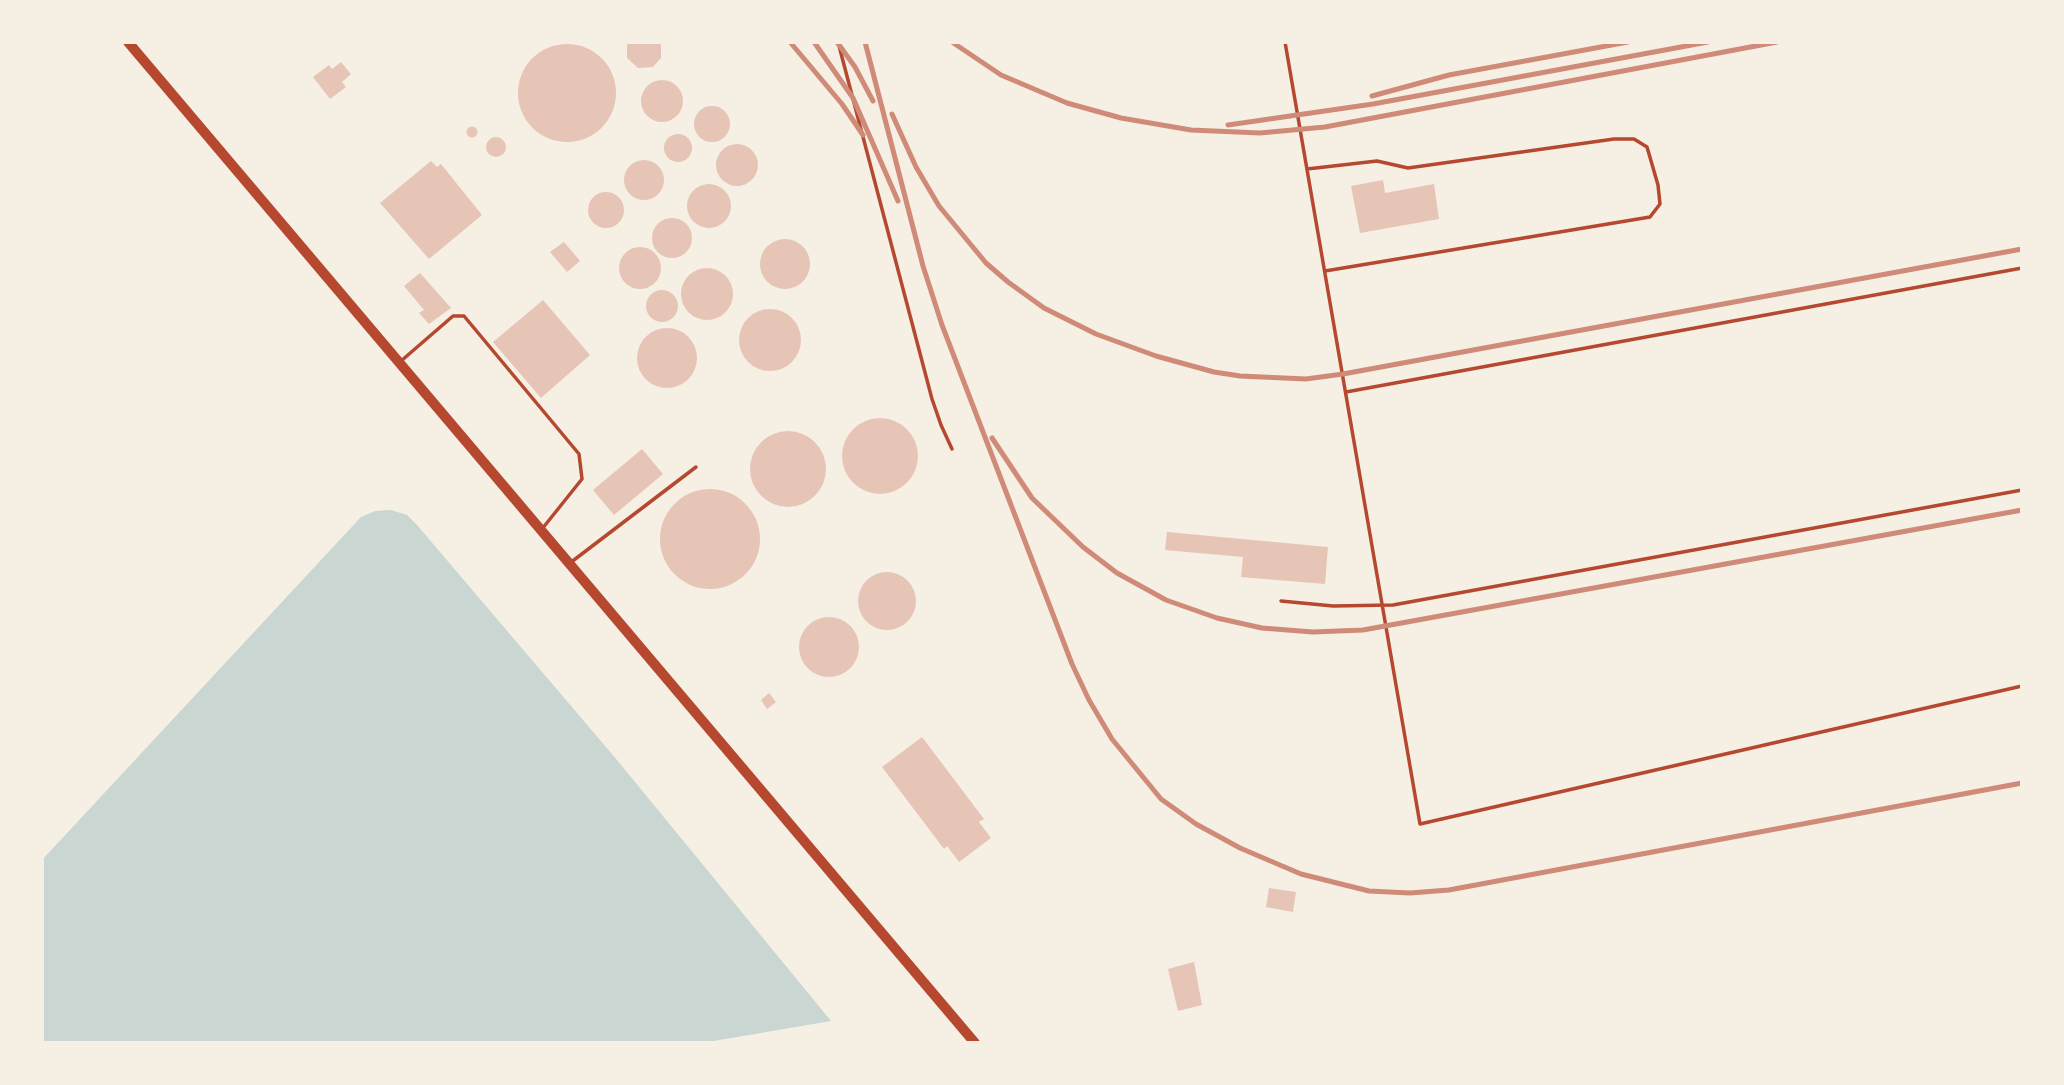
<!DOCTYPE html>
<html>
<head>
<meta charset="utf-8">
<style>
  body { margin:0 }
  #map { position:relative; width:2064px; height:1085px; overflow:hidden; background:#f6efe4; font-family:Manrope,sans-serif }
  canvas { display:block }
  .frame { position:absolute; inset:0; border:44px solid #f6efe4; pointer-events:none }
</style>
</head>
<body>
<div id="map">
<canvas width="2064" height="1085"></canvas>
<div class="frame"></div>
</div>
<script>
const ctx = document.querySelector('canvas').getContext('2d');
ctx.lineJoin = 'round';
function paint(path, color) {
  ctx.fillStyle = color;
  ctx.fill(path, 'evenodd');
}
function poly(rows) {
  const path = new Path2D();
  for (const r of rows) {
    if (r.length === 3) {
      path.moveTo(r[0] + r[2], r[1]);
      path.arc(r[0], r[1], r[2], 0, 2 * Math.PI);
      continue;
    }
    path.moveTo(r[0], r[1]);
    for (let i = 2; i < r.length; i += 2) path.lineTo(r[i], r[i + 1]);
  }
  return path;
}
function strokePath(path, color, width, dash) {
  ctx.strokeStyle = color;
  ctx.lineWidth = width;
  ctx.lineCap = dash ? 'butt' : 'round';
  ctx.setLineDash(dash || []);
  ctx.stroke(path);
}
paint(poly([
  [391,510,407,515,417,525,617,760,831,1021,702,1043,42,1043,42,860,361,517,375,511]
]), '#c9d6d2');
paint(poly([
  [627,42,661,42,661,58,653,67,638,68,627,58],
  [567,93,49],
  [341,62,351,74,342,82,346,87,330,99,313,77,329,65,332,69],
  [662,101,21],
  [712,124,18],
  [472,132,5.5],
  [678,148,14],
  [496,147,10],
  [737,165,21],
  [644,180,20],
  [431,161,437,167,441,164,482,215,429,259,380,203],
  [1383,180,1385,193,1434,184,1439,219,1360,233,1351,186],
  [709,206,22],
  [606,210,18],
  [672,238,20],
  [785,264,25],
  [564,242,580,261,567,272,550,252],
  [640,268,21],
  [707,294,26],
  [420,273,451,308,429,324,419,313,424,310,404,286],
  [662,306,16],
  [543,300,590,355,541,398,493,342],
  [770,340,31],
  [667,358,30],
  [880,456,38],
  [788,469,38],
  [642,449,663,474,614,515,593,490],
  [710,539,50],
  [1167,532,1328,547,1325,584,1241,577,1243,557,1165,550],
  [887,601,29],
  [829,647,30],
  [769,693,776,702,767,709,761,700],
  [922,737,984,819,979,822,991,838,959,862,947,846,944,849,882,767],
  [1269,888,1296,892,1293,912,1266,907],
  [1194,962,1202,1005,1178,1011,1168,969]
]), '#e6c5b7');
strokePath(poly([
  [838,42,932,399,941,425,952,449],
  [1285,42,1420,824,2022,686],
  [1307,169,1377,161,1408,168,1614,139,1634,139,1647,147,1658,185,1660,204,1650,217,1325,271],
  [401,361,453,316,464,316,579,454,582,479,542,529],
  [1346,392,2022,268],
  [570,563,696,467],
  [1281,601,1333,606,1393,605,2022,490]
]), '#b5482f', 3.5);
strokePath(poly([
  [128,42,975,1043]
]), '#b5482f', 10);
strokePath(poly([
  [790,42,842,104,863,135],
  [814,42,853,98,898,201],
  [837,42,855,67,873,101],
  [865,42,923,266,942,325,1072,664,1089,700,1112,739,1161,799,1196,824,1240,848,1301,874,1369,891,1410,893,1449,890,2022,783],
  [952,42,1001,75,1067,103,1121,118,1191,130,1260,133,1325,127,1777,42],
  [1372,96,1449,75,1628,42],
  [892,114,916,167,939,206,986,263,1008,282,1044,308,1096,334,1156,356,1214,372,1240,376,1306,379,1343,374,2022,249],
  [1228,125,1373,104,1708,42],
  [992,438,1032,498,1083,547,1117,573,1166,600,1217,618,1262,628,1313,632,1363,630,2022,510]
]), '#cf8b77', 5);
</script>
</body>
</html>
